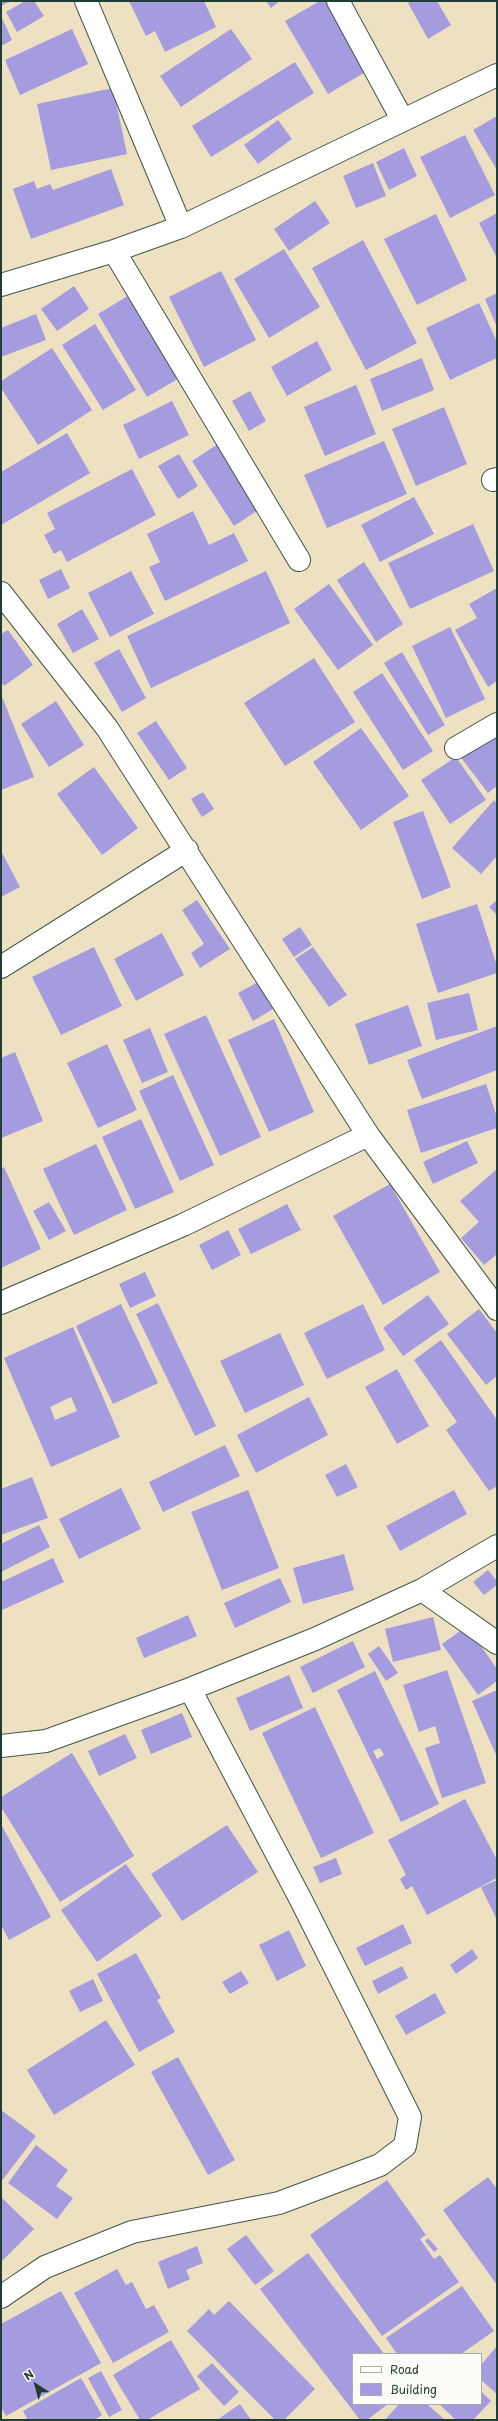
<!DOCTYPE html>
<html>
<head>
<meta charset="utf-8">
<style>
  body { margin:0 }
  #map { position:relative; width:498px; height:2421px; overflow:hidden; background:#eee1c1; font-family:"Playpen Sans",sans-serif }
  canvas { display:block }
  .frame { position:absolute; inset:0; border:2px solid #1f3d34; pointer-events:none }
  .legend { position:absolute; left:352px; top:2353px; width:130px; height:52px; box-sizing:border-box; background:#fdfcf7; border:1px solid #a4b0a9; margin:0; padding:5px 7px; list-style:none; font-size:12px; color:#1f3d34 }
  .legend li { display:flex; align-items:center; gap:8px; height:20px }
  .legend b { width:20px; border:1px solid #a4b0a9 }
  .north { position:absolute; left:16px; top:2365px; width:40px; height:40px; -webkit-text-stroke:3px #fdfcf7; paint-order:stroke; rotate:324deg; font-size:11px; font-weight:700; line-height:16px; text-align:center; color:#1f3d34 }
  .north::after { content:''; display:block; margin:auto; width:14px; height:18px; background:#1f3d34; clip-path:polygon(50% 0,100% 100%,50% 72%,0 100%) }
</style>
</head>
<body>
<div id="map">
<canvas width="498" height="2421"></canvas>
<div class="frame"></div>
<ul class="legend">
<li><b style="height:5px;background:#fff"></b>Road</li>
<li><b style="height:11px;background:#a59bdf"></b>Building</li>
</ul>
<div class="north">N</div>
</div>
<script>
const ctx = document.querySelector('canvas').getContext('2d');
ctx.lineJoin = 'round';
function paint(path, color) {
  ctx.fillStyle = color;
  ctx.fill(path, 'evenodd');
}
function poly(rows) {
  const path = new Path2D();
  for (const r of rows) {
    path.moveTo(r[0], r[1]);
    for (let i = 2; i < r.length; i += 2) path.lineTo(r[i], r[i + 1]);
  }
  return path;
}
function strokePath(path, color, width, dash) {
  ctx.strokeStyle = color;
  ctx.lineWidth = width;
  ctx.lineCap = dash ? 'butt' : 'round';
  ctx.setLineDash(dash || []);
  ctx.stroke(path);
}
paint(poly([
  [1,1,11,1,1,6],
  [25,1,34,1,44,16,17,32,6,12],
  [129,1,204,1,216,27,165,52,155,31,146,36],
  [266,1,280,1,271,8],
  [320,1,329,1,369,70,328,94,285,21],
  [411,1,437,1,451,25,428,39,408,3],
  [2,18,12,40,1,46,1,19],
  [72,29,88,64,20,95,5,60],
  [231,29,252,59,181,107,160,76],
  [295,62,314,93,211,157,192,126],
  [113,88,127,154,51,170,37,104],
  [497,116,497,170,473,130],
  [278,120,292,139,258,164,244,145],
  [465,135,495,195,450,218,420,157],
  [404,148,417,176,389,190,376,162],
  [373,163,386,196,356,208,343,176],
  [111,169,124,205,31,239,13,189,34,181,37,189,50,184,53,190],
  [315,201,330,223,289,251,274,229],
  [497,213,497,258,479,223],
  [436,214,467,280,417,305,384,239],
  [363,240,417,343,366,370,312,268],
  [284,249,320,307,269,338,234,279],
  [221,271,256,340,204,367,169,297],
  [74,286,89,309,57,331,41,309],
  [497,293,497,327,485,299],
  [131,294,181,377,147,397,98,314],
  [479,303,497,342,497,358,450,380,426,328],
  [36,314,46,340,1,357,1,328],
  [95,324,136,390,103,410,62,345],
  [317,341,332,370,287,396,271,367],
  [52,348,92,410,38,445,1,388,1,381],
  [422,358,434,390,382,411,370,379],
  [356,385,376,434,325,456,304,407],
  [250,391,266,421,249,431,232,401],
  [172,401,189,435,139,459,123,425],
  [444,407,467,464,416,486,392,429],
  [67,433,90,473,1,525,1,472],
  [384,441,407,494,327,528,304,475],
  [221,442,263,507,234,526,192,461],
  [179,454,198,486,178,499,158,466],
  [132,469,156,515,67,562,61,550,54,554,44,535,55,529,47,513],
  [414,497,434,534,380,562,361,525],
  [193,511,209,545,234,533,248,561,165,601,149,567,160,562,147,534],
  [473,524,494,571,410,609,388,563],
  [364,562,403,624,376,642,337,580],
  [61,569,70,588,48,599,39,580],
  [131,571,154,614,110,637,88,593],
  [266,571,290,623,151,688,127,636],
  [329,584,373,645,338,670,294,609],
  [497,588,497,681,488,687,455,630,477,618,469,604],
  [82,609,99,639,73,653,57,624],
  [450,627,485,699,446,718,412,646],
  [8,630,33,665,4,686,1,681,1,634],
  [119,649,146,698,122,712,94,663],
  [402,652,445,725,428,735,384,663],
  [314,658,355,722,285,766,244,703],
  [382,673,433,751,403,770,353,692],
  [1,694,34,777,1,790],
  [56,701,84,745,49,767,21,724],
  [156,721,187,768,169,780,137,733],
  [497,727,497,786,488,793,459,755],
  [361,728,409,796,361,830,313,762],
  [456,757,486,800,450,824,421,780],
  [94,767,138,828,102,855,57,794],
  [203,792,214,809,202,817,191,799],
  [494,800,497,803,497,856,481,874,452,848],
  [423,811,451,887,422,899,393,822],
  [1,851,20,887,1,897],
  [197,900,230,949,200,968,191,953,204,944,182,910],
  [497,900,497,915,489,907],
  [477,904,497,966,497,973,438,993,416,924],
  [300,927,312,945,294,957,282,939],
  [162,933,184,975,136,1001,114,959],
  [94,947,122,1006,61,1035,32,977],
  [313,947,347,995,329,1007,295,959],
  [258,982,273,1009,253,1021,238,993],
  [469,993,478,1030,436,1040,427,1003],
  [408,1005,422,1046,369,1065,355,1024],
  [206,1015,261,1137,220,1156,164,1034],
  [274,1019,314,1112,269,1132,228,1040],
  [497,1026,497,1070,422,1099,407,1060],
  [150,1028,168,1072,142,1083,123,1040],
  [107,1044,137,1110,98,1128,67,1063],
  [15,1052,43,1121,1,1138,1,1058],
  [173,1075,214,1165,180,1181,139,1091],
  [486,1084,497,1117,497,1128,421,1153,407,1110],
  [141,1119,174,1192,135,1209,102,1137],
  [467,1141,478,1163,433,1184,423,1162],
  [96,1144,127,1210,74,1235,43,1169],
  [4,1167,41,1249,1,1268,1,1169],
  [497,1169,497,1254,484,1265,461,1238,479,1222,460,1201],
  [390,1184,440,1272,383,1305,333,1216],
  [49,1202,66,1231,49,1240,33,1211],
  [287,1204,301,1230,251,1254,238,1229],
  [228,1230,241,1255,212,1270,199,1245],
  [145,1272,156,1296,130,1308,119,1284],
  [428,1295,449,1324,403,1356,383,1328],
  [158,1303,216,1426,195,1436,136,1314],
  [121,1304,158,1383,113,1404,76,1326],
  [363,1304,385,1350,327,1379,304,1333],
  [479,1309,497,1333,497,1376,486,1385,447,1334],
  [73,1327,120,1437,51,1467,4,1358],
  [71,1397,77,1411,55,1420,50,1407],
  [280,1333,304,1385,245,1413,220,1361],
  [441,1340,497,1420,497,1486,489,1491,446,1430,457,1422,414,1360],
  [397,1369,429,1426,397,1444,365,1387],
  [309,1397,328,1435,256,1473,237,1435],
  [225,1445,240,1476,163,1512,149,1482],
  [346,1464,358,1487,337,1497,325,1475],
  [32,1477,48,1518,1,1535,1,1489],
  [121,1488,141,1529,79,1559,59,1519],
  [248,1490,279,1568,222,1590,191,1512],
  [454,1490,467,1514,400,1551,386,1526],
  [39,1525,50,1547,1,1572,1,1544],
  [344,1554,354,1590,303,1604,293,1568],
  [53,1558,64,1582,2,1610,1,1582],
  [488,1570,497,1581,497,1585,484,1595,473,1582],
  [280,1578,291,1602,235,1628,224,1603],
  [188,1615,197,1636,144,1658,136,1638],
  [433,1617,441,1650,393,1662,385,1629],
  [467,1626,497,1669,497,1681,478,1695,442,1644],
  [353,1641,365,1667,313,1693,300,1667],
  [379,1646,398,1673,386,1681,368,1654],
  [447,1670,486,1783,442,1798,425,1748,440,1743,435,1726,419,1732,403,1685],
  [375,1671,439,1804,401,1822,337,1690],
  [380,1748,384,1755,377,1759,373,1751],
  [289,1675,303,1708,250,1731,236,1698],
  [497,1690,497,1757,472,1701],
  [315,1707,374,1833,321,1858,262,1733],
  [182,1713,192,1737,151,1754,141,1730],
  [125,1734,137,1758,99,1776,88,1751],
  [72,1753,134,1856,60,1902,1,1807,1,1797],
  [465,1799,497,1860,497,1878,427,1915,412,1886,406,1890,400,1879,406,1875,388,1840],
  [1,1824,51,1917,9,1940,1,1925],
  [227,1825,258,1872,182,1921,151,1874],
  [336,1858,342,1874,320,1883,313,1867],
  [126,1864,162,1916,97,1962,61,1910],
  [497,1880,497,1920,481,1887],
  [403,1924,412,1943,365,1966,356,1948],
  [289,1930,306,1966,277,1981,259,1945],
  [472,1949,478,1958,456,1974,450,1965],
  [136,1953,161,1998,157,2000,175,2032,139,2052,97,1974],
  [402,1966,408,1978,378,1994,372,1981],
  [241,1971,249,1983,230,1994,222,1982],
  [93,1979,103,2001,80,2012,69,1991],
  [435,1993,446,2013,406,2035,395,2016],
  [106,2020,135,2065,54,2115,27,2070],
  [178,2057,235,2160,208,2175,151,2072],
  [1,2110,36,2136,1,2182],
  [36,2145,68,2170,56,2186,73,2198,57,2219,8,2183],
  [488,2177,497,2189,497,2285,443,2210],
  [387,2180,426,2235,420,2239,434,2259,440,2255,459,2282,382,2336,310,2235],
  [1,2197,34,2229,1,2262],
  [246,2235,274,2271,255,2285,227,2249],
  [428,2238,438,2249,434,2252,425,2241],
  [197,2246,203,2263,186,2270,190,2279,168,2289,158,2262],
  [308,2253,384,2354,353,2354,353,2404,388,2404,367,2420,360,2420,260,2289],
  [117,2269,126,2285,132,2282,146,2309,154,2305,169,2332,113,2363,74,2293],
  [462,2286,494,2331,461,2354,397,2354,386,2338],
  [61,2291,101,2363,6,2416,1,2407,1,2324],
  [229,2301,315,2389,284,2420,275,2420,187,2331,209,2309,214,2315],
  [171,2340,200,2389,147,2420,140,2420,113,2375],
  [497,2346,497,2394,481,2380,481,2365],
  [212,2363,239,2392,224,2406,197,2376],
  [101,2371,122,2410,109,2417,88,2378],
  [81,2378,102,2415,94,2420,28,2420,23,2411],
  [481,2391,491,2401,473,2420,456,2420,439,2404,481,2404],
  [240,2404,251,2420,217,2420],
  [399,2404,427,2404,445,2420,385,2420]
]), '#a59bdf');
const street = poly([
  [86,1,181,227],
  [338,1,402,119],
  [114,251,299,560],
  [1,285,114,251,181,227,497,75],
  [493,480,497,479],
  [1,593,107,728,368,1135,497,1309],
  [456,748,497,724],
  [1,967,187,850],
  [1,1303,183,1225,368,1135],
  [422,1590,497,1643],
  [1,1746,46,1741,190,1689,315,1639,422,1590,497,1546],
  [1,2297,45,2267,132,2232,279,2203,380,2165,405,2146,410,2117,302,1902,190,1689]
]);
strokePath(street, '#3e5649', 24);
strokePath(street, '#fff', 22);
</script>
</body>
</html>
